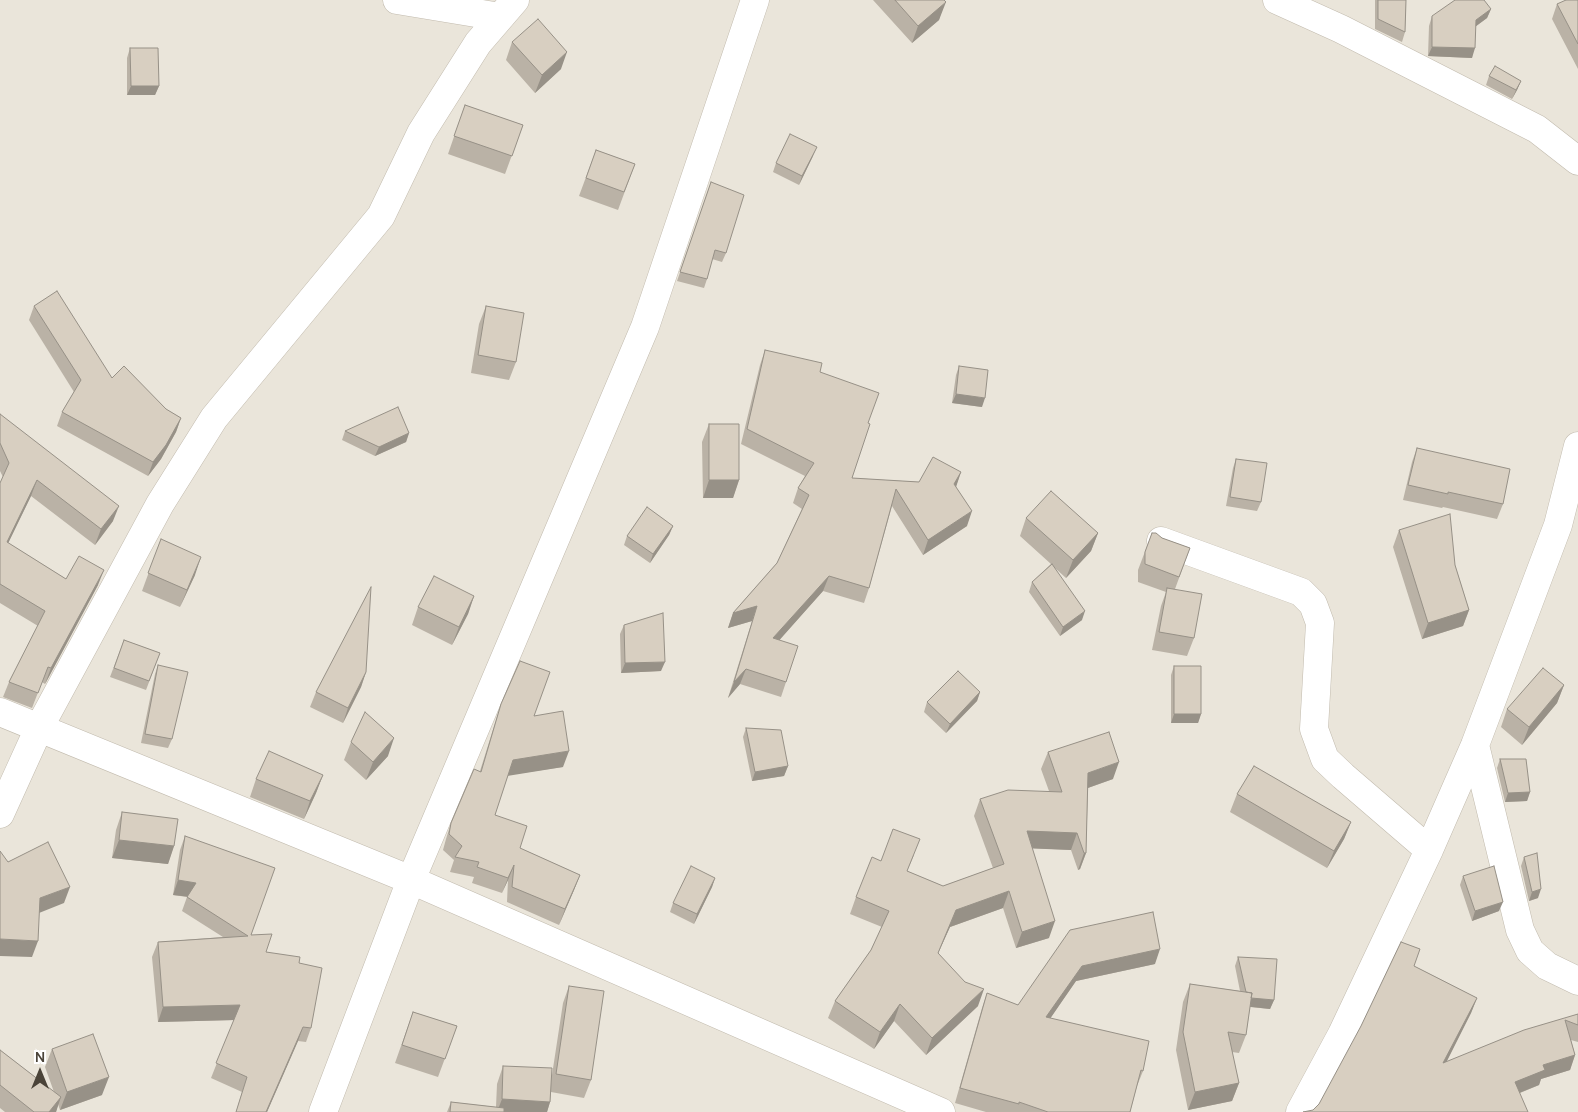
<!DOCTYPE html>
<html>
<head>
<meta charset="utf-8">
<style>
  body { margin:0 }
  #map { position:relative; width:1578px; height:1112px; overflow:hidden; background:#f6f3ec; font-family:Manrope,sans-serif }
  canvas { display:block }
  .north { position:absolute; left:15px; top:1047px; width:50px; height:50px; -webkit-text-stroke:4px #fff; paint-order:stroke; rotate:0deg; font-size:14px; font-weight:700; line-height:20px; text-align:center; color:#4b4439 }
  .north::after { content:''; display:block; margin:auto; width:18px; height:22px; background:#4b4439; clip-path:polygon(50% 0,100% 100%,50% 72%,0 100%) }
</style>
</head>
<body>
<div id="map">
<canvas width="1578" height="1112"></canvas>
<div class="north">N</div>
</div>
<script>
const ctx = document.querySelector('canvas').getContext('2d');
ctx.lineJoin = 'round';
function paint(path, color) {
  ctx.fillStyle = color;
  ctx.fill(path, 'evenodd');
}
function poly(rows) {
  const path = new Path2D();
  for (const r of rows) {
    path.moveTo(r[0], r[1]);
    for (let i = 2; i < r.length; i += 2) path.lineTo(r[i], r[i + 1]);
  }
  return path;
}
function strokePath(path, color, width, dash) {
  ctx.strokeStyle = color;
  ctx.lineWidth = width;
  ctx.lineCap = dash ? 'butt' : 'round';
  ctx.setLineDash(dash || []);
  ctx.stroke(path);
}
paint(poly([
  [0,0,1578,0,1578,1112,0,1112]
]), '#eae5da');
const minor = poly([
  [397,0,500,17],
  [1277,0,1341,29,1537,129,1578,161],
  [1161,541,1301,592,1313,604,1320,623,1314,729,1325,759,1343,776,1429,850],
  [0,712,411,880,941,1112],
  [1475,745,1520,930,1530,951,1547,966,1578,981],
  [0,814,39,728,160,504,214,418,381,216,421,133,478,43,515,0],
  [323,1112,411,880,645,327,755,0],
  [1300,1112,1342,1034,1429,850,1475,745,1558,525,1578,446]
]);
strokePath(minor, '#c2bbae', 29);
strokePath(minor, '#fff', 28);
paint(poly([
  [873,0,944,0,939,20,912,43],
  [1375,0,1406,0,1405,32,1402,42,1375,29],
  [1578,0,1578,69,1552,19,1557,4],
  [1491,9,1487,18,1475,27,1472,58,1428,56,1429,26,1432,16],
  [512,42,561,69,535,93,506,60],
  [130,48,159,86,155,95,127,95,127,58],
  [1489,76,1521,81,1517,90,1512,99,1486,85],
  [465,105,523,125,505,174,448,154],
  [596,150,635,164,618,210,579,196],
  [813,156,799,185,773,172,776,163],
  [711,182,726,253,722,262,712,259,707,279,704,288,677,281],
  [34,306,112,378,181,418,176,432,161,459,148,476,57,426,62,412,74,392,29,320],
  [486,306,516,362,509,380,471,373,479,324],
  [765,350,820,372,868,423,852,478,919,482,961,472,956,486,967,526,923,555,892,506,869,588,864,603,823,591,779,640,786,682,781,697,740,684,728,698,752,621,728,628,733,613,777,563,802,509,793,503,798,488,805,476,741,444,760,365],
  [959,366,982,407,952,403,956,375],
  [0,414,113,521,95,545,31,496,8,543,66,579,98,585,45,684,42,682,32,708,3,697,9,682,38,626,0,603,0,483,3,477,0,471],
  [709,424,739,480,733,498,703,498,702,442],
  [345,431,409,433,406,442,375,456,342,440],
  [1417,448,1503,504,1497,519,1443,507,1442,508,1403,500,1412,462],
  [1236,459,1261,502,1257,511,1226,506,1233,468],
  [1026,518,1098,533,1091,551,1066,578,1055,568,1082,620,1060,636,1029,592,1032,582,1051,564,1020,536],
  [673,526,669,535,650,563,624,545,627,536],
  [1399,530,1455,565,1469,610,1463,626,1422,639,1393,547],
  [1152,533,1162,538,1190,548,1175,589,1194,638,1187,656,1152,650,1161,606,1166,592,1138,582,1138,570],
  [161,539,195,575,180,607,142,591],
  [474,596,468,614,452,645,412,625,418,607],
  [624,625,661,671,621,673,620,634],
  [124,640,160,653,146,690,110,677],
  [158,665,172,739,168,748,141,743,155,674],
  [1174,666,1201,714,1198,723,1171,723,1171,675],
  [366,672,361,687,343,723,310,707,316,692],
  [1564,685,1557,703,1522,745,1501,727,1507,709],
  [980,692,977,701,946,733,924,712,927,702],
  [501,704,534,716,563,767,508,775,495,815,520,848,580,875,574,890,559,925,507,902,508,880,502,893,472,883,474,877,450,872,454,860,443,850,446,839,451,823,480,771,496,720],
  [746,728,788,766,784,776,752,781,743,737],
  [351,742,388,756,366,780,344,760],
  [1048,752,1113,779,1088,788,1086,853,1080,869,1078,870,1071,850,1032,848,1049,938,1016,948,1003,908,950,927,938,953,978,1006,926,1055,894,1021,874,1049,828,1018,835,1001,871,950,882,927,850,914,856,897,881,861,914,855,907,871,943,886,993,868,974,816,980,799,1049,791,1041,769],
  [1500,759,1530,792,1527,801,1505,802,1497,768],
  [323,775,316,793,304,819,250,797,256,779],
  [1237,794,1351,822,1344,839,1327,868,1230,812],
  [122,812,174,846,168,864,112,858,116,830],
  [185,836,251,935,266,952,299,963,311,1028,306,1042,298,1041,267,1112,236,1112,242,1092,211,1078,234,1020,158,1022,152,957,158,942,223,937,182,911,187,897,173,895,180,850],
  [1524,857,1538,898,1529,901,1521,866],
  [1463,876,1499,911,1472,921,1460,885],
  [715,878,712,887,694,924,670,912,673,903],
  [1153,912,1155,964,1076,981,1050,1018,1143,1071,1137,1086,1130,1112,986,1112,955,1103,982,1008,987,993,1018,1005],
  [1238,957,1274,1000,1270,1009,1250,1007,1246,1035,1239,1053,1232,1052,1239,1083,1232,1101,1188,1110,1176,1050,1183,1002,1190,984,1240,991,1235,966],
  [1414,966,1477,998,1471,1013,1446,1062,1578,1014,1578,1042,1571,1040,1575,1055,1570,1070,1541,1079,1539,1085,1520,1093,1313,1110,1319,1104],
  [569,986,591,1080,584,1098,551,1092,550,1102,547,1112,447,1112,451,1102,496,1107,497,1084,503,1066,552,1075,563,1003],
  [413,1012,457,1026,438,1077,395,1063],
  [52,1049,102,1095,60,1110,58,1104,56,1112,5,1112,0,1108,0,1050,54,1092,45,1067]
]), '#bab2a6');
paint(poly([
  [946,2,939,20,912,43,918,26],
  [1491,9,1487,18,1472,29,1476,20],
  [1432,47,1475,48,1472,58,1428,56],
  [567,52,561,69,535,93,542,75],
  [1521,81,1517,90,1512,99,1516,90],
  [131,86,159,86,155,95,127,95],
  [817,147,813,156,799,185,802,176],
  [956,394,985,398,982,407,952,403],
  [181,418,176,432,161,459,148,476,153,462],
  [409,433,406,442,375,456,379,447],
  [961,472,956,487,954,484],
  [37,480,31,496,1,558,7,542],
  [709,480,739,480,733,498,703,498],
  [119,506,113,521,95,545,101,529],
  [972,511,967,526,923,555,928,540],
  [673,526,669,535,650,563,653,554],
  [1098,533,1091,551,1066,578,1073,560],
  [201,557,195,575,180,607,187,590],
  [104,570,98,585,45,684,51,668],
  [829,576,823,591,768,653,773,638],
  [474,596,468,614,452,645,459,627],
  [757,606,752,621,728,628,733,613],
  [1469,610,1463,626,1422,639,1428,623],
  [1085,611,1082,620,1060,636,1063,627],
  [665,662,661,671,621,673,625,663],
  [746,669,740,684,728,698,734,682],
  [366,672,361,687,343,723,348,708],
  [1564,685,1557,703,1522,745,1529,727],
  [980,692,977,701,946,733,950,724],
  [1174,714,1201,714,1198,723,1171,723],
  [394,738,388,756,366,780,373,762],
  [569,751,563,767,507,776,513,760],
  [1119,762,1113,779,1082,790,1088,773],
  [788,766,784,776,752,781,755,772],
  [323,775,316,793,304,819,310,801],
  [1530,792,1527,801,1505,802,1508,793],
  [1351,822,1344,839,1327,868,1334,851],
  [1027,831,1077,833,1071,850,1021,848],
  [119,840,174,846,168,864,112,858],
  [1084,853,1086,853,1080,869,1078,870],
  [514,865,508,880,502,893,508,878],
  [580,875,574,890,559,925,565,909],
  [715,878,712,887,694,924,697,914],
  [178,880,196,883,191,897,173,895],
  [70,887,64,903,34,915,40,898],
  [1541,889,1538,898,1529,901,1532,892],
  [1009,891,1003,908,950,927,931,969,938,953,956,910],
  [1503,902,1499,911,1472,921,1475,911],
  [1055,921,1049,938,1016,948,1022,932],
  [0,939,38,941,32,957,0,956],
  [1160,949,1155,964,1076,981,1041,1032,1046,1017,1082,966],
  [984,989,978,1006,926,1055,932,1038],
  [1247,997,1274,1000,1270,1009,1243,1006],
  [1477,998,1471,1013,1438,1079,1443,1063],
  [900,1004,894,1021,874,1049,880,1032],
  [240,1005,235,1020,158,1022,163,1007],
  [303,1027,298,1041,267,1112,266,1112],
  [1575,1055,1570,1070,1541,1079,1539,1085,1509,1097,1515,1082,1543,1065],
  [109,1077,102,1095,60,1110,67,1092],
  [1239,1083,1232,1101,1188,1110,1195,1092],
  [61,1097,56,1112,49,1112],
  [502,1099,550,1102,547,1112,497,1112]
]), '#979187');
const building = poly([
  [895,0,944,0,946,2,918,26,895,0],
  [1378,0,1406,0,1405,32,1378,19,1378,0],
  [1455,0,1484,0,1491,9,1476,20,1475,48,1432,47,1432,16,1455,0],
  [1566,0,1578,0,1578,44,1557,4,1566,0],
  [538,19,567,52,542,75,512,42,538,19],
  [130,48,158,48,159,86,131,86,130,48],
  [1495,66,1521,81,1516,90,1489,76,1495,66],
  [465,105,523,125,512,156,454,136,465,105],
  [790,134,817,147,802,176,776,163,790,134],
  [596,150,635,164,624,192,586,178,596,150],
  [711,182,744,195,726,253,715,250,707,279,680,272,711,182],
  [57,291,112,378,124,366,166,409,181,418,166,445,153,462,62,412,81,380,34,306,57,291],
  [486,306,524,313,516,362,478,355,486,306],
  [765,350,822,363,820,372,879,393,868,423,870,424,852,478,919,482,933,457,961,472,954,484,972,511,928,540,896,489,869,588,829,576,773,638,798,646,786,682,746,669,734,682,757,606,733,613,777,563,809,495,798,488,814,463,747,429,765,350],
  [959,366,988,370,985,398,956,394,959,366],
  [398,407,409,433,379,447,345,431,398,407],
  [0,414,119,506,101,529,37,480,7,542,66,579,79,556,104,570,51,668,48,667,38,693,9,682,45,611,0,584,0,483,9,463,0,443,0,414],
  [709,424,739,424,739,480,709,480,709,424],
  [1417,448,1510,469,1503,504,1448,492,1448,494,1408,485,1417,448],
  [1236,459,1267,463,1261,502,1230,497,1236,459],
  [1051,491,1098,533,1073,560,1026,518,1051,491],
  [647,507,673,526,653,554,627,536,647,507],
  [1450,514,1455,565,1469,610,1428,623,1399,530,1450,514],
  [1152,533,1156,533,1162,538,1190,548,1179,577,1145,564,1145,552,1152,533],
  [161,539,201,557,187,590,148,573,161,539],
  [1052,564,1085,611,1063,627,1032,582,1052,564],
  [434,576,474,596,459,627,418,607,434,576],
  [371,587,366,672,348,708,316,692,371,587],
  [1167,588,1202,594,1194,638,1159,632,1167,588],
  [663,613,665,662,625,663,624,625,663,613],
  [124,640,160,653,149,681,114,668,124,640],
  [520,661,550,672,534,716,563,711,569,751,513,760,495,815,527,826,520,848,580,875,565,909,512,887,514,865,508,878,477,867,479,862,455,857,462,846,449,834,451,823,474,769,481,772,501,704,520,661],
  [158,665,188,672,172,739,145,734,158,665],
  [1174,666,1201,666,1201,714,1174,714,1174,666],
  [1543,668,1564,685,1529,727,1507,709,1543,668],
  [958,671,980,692,950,724,927,702,958,671],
  [365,712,394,738,373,762,351,742,365,712],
  [746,728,781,730,788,766,755,772,746,728],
  [1109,732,1119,762,1088,773,1086,853,1084,853,1077,833,1027,831,1055,921,1022,932,1009,891,956,910,938,953,965,982,984,989,932,1038,900,1004,880,1032,835,1001,871,950,889,911,856,897,872,857,881,861,893,829,920,839,907,871,943,886,1004,864,980,799,1008,790,1062,792,1048,752,1109,732],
  [269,751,323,775,310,801,256,779,269,751],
  [1500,759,1526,759,1530,792,1508,793,1500,759],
  [1254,766,1351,822,1334,851,1237,794,1254,766],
  [122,812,178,819,174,846,119,840,122,812],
  [185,836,275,868,251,935,272,934,266,952,300,957,299,963,322,968,311,1028,303,1027,266,1112,236,1112,247,1077,216,1063,240,1005,163,1007,158,942,248,936,187,897,196,883,178,880,185,836],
  [48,842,70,887,40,898,38,941,0,939,0,851,8,862,48,842],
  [1537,853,1541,889,1532,892,1524,857,1537,853],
  [691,866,715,878,697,914,673,903,691,866],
  [1494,866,1503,902,1475,911,1463,876,1494,866],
  [1153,912,1160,949,1082,966,1046,1017,1149,1041,1143,1071,1141,1070,1130,1112,1048,1112,1019,1102,1019,1104,960,1088,987,993,1018,1005,1070,930,1153,912],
  [1401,942,1420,949,1414,966,1477,998,1443,1063,1524,1030,1578,1014,1578,1025,1565,1020,1575,1055,1543,1065,1545,1070,1515,1082,1528,1112,1303,1112,1313,1110,1319,1104,1361,1026,1401,942],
  [1238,957,1277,959,1274,1000,1251,998,1252,993,1246,992,1238,957],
  [1190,984,1252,993,1246,1035,1228,1032,1239,1083,1195,1092,1183,1032,1190,984],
  [569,986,604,991,591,1080,556,1074,569,986],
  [413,1012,457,1026,445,1059,402,1045,413,1012],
  [93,1034,109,1077,67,1092,52,1049,93,1034],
  [0,1050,61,1097,49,1112,34,1112,0,1085,0,1050],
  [503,1066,552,1068,550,1102,502,1099,503,1066],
  [451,1102,504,1108,504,1112,450,1112,451,1102]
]);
paint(building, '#d8cfc1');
strokePath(building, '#979187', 1);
</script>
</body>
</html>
